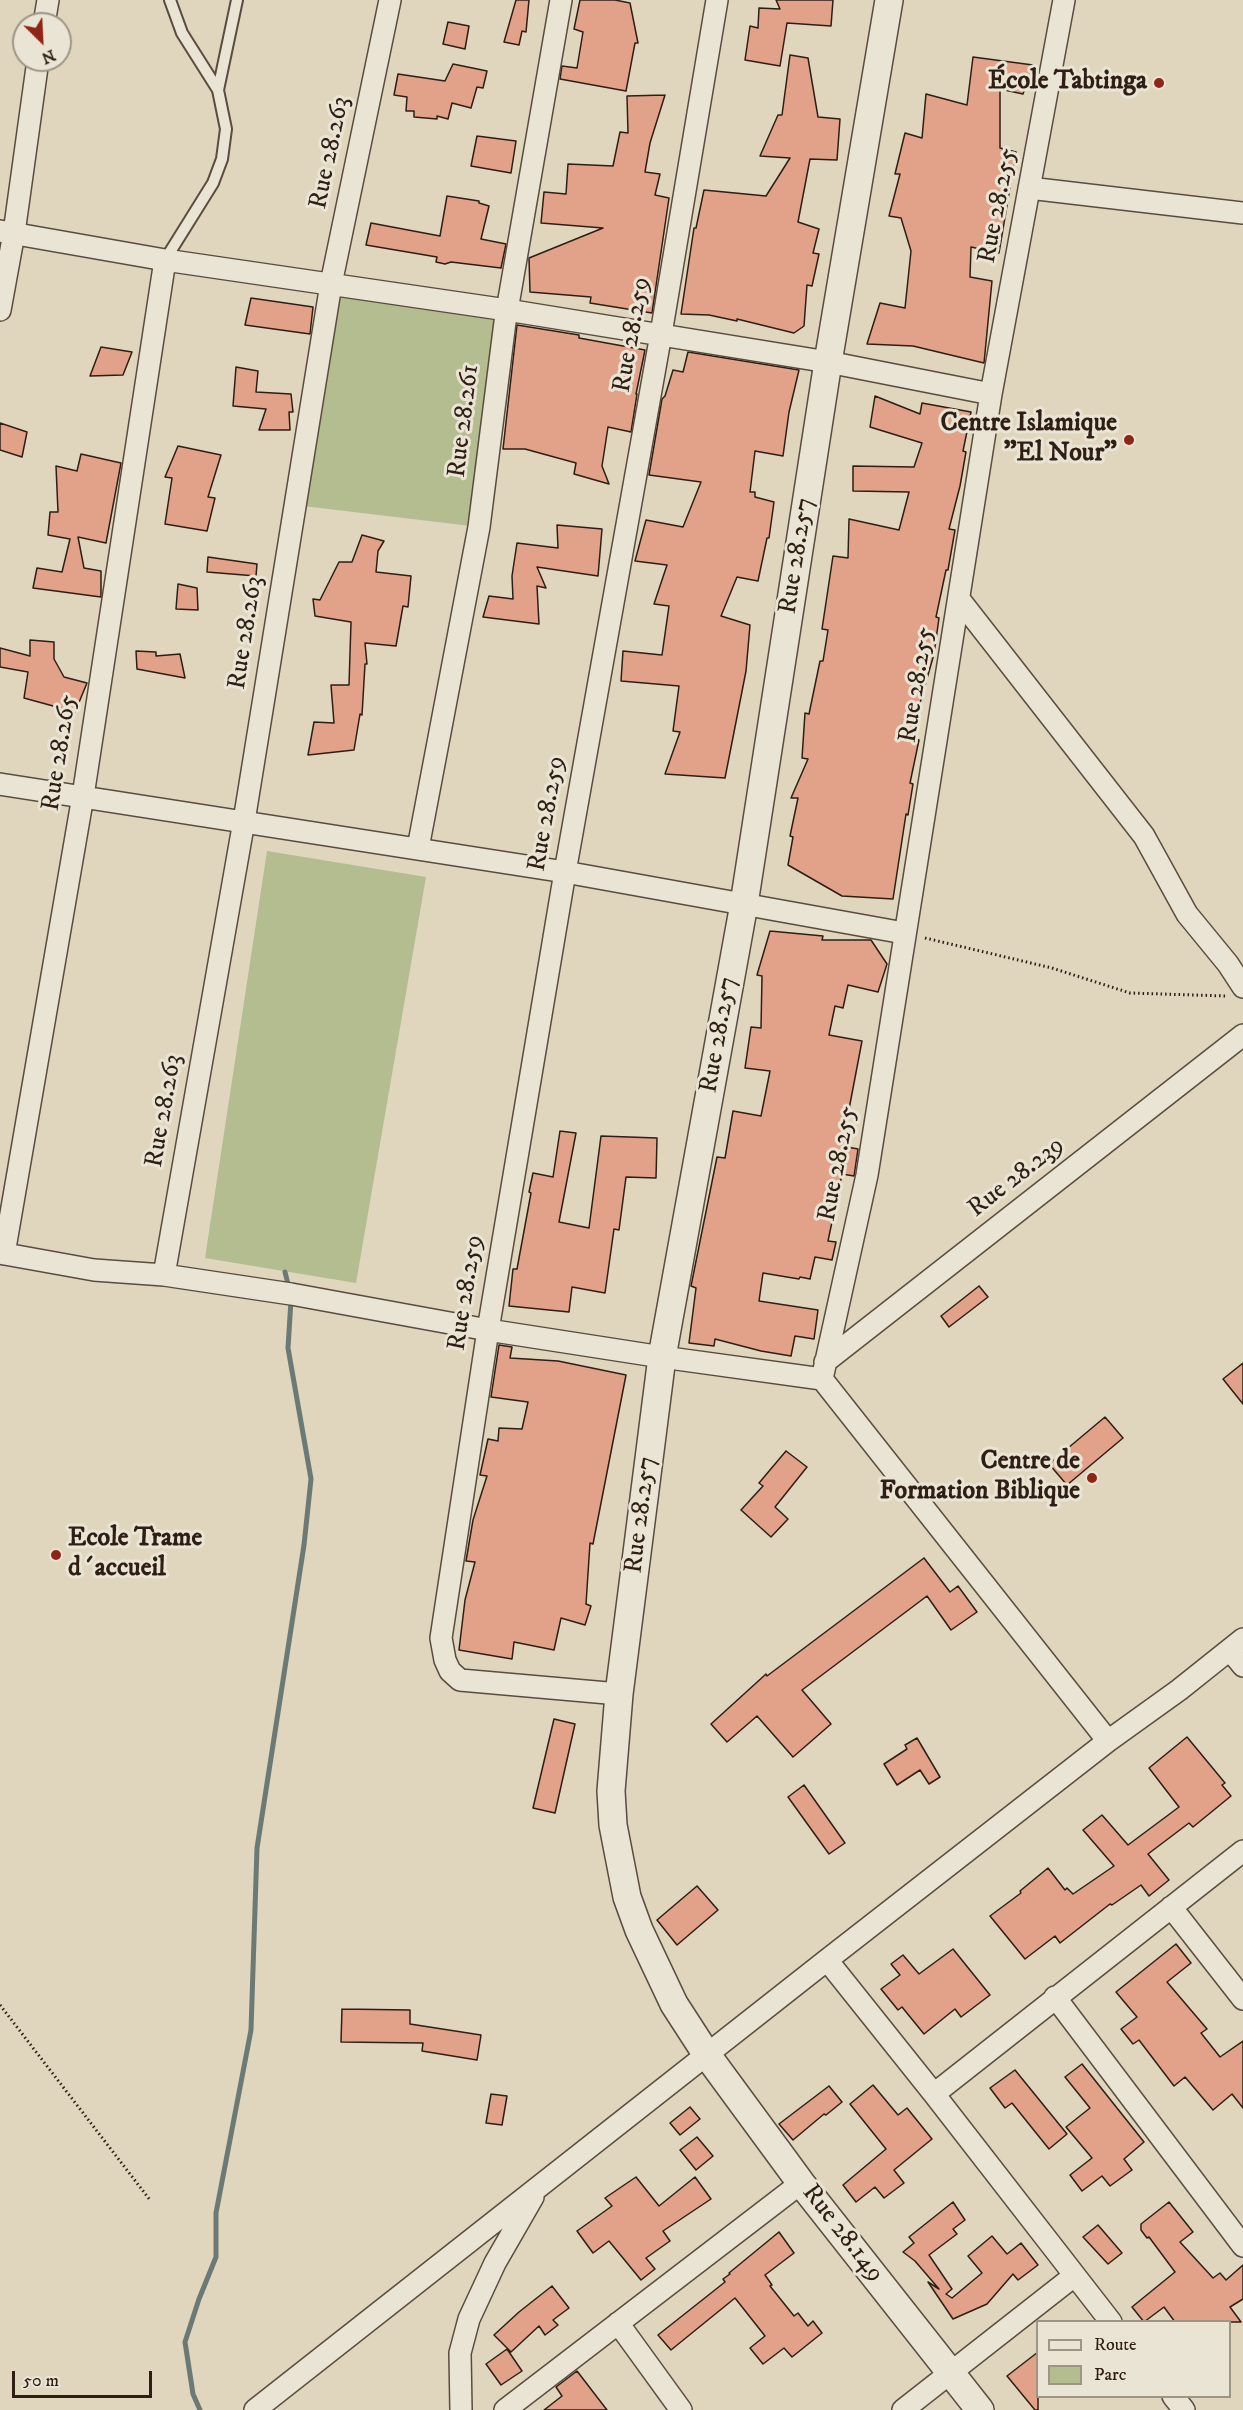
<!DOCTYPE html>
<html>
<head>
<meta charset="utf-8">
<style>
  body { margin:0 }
  #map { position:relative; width:1243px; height:2410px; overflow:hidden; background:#dfd6bd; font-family:"IM FELL DW Pica",serif }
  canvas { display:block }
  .legend { position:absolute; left:1036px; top:2320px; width:195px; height:78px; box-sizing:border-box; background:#eae4d4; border:2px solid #9f9587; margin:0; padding:8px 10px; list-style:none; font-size:18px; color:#2e1e14 }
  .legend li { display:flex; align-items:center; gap:12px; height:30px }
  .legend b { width:30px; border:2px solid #9f9587 }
  .north { position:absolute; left:12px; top:12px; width:60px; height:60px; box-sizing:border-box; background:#eae4d4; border:2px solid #9f9587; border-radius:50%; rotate:156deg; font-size:16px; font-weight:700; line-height:24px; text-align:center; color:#2e1e14 }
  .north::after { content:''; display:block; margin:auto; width:21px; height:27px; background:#8f2418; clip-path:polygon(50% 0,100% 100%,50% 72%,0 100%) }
  .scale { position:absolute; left:12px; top:2371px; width:140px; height:27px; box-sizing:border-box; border:3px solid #2e1e14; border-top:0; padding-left:8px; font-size:18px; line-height:21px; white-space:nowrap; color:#2e1e14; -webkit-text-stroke:4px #eae4d4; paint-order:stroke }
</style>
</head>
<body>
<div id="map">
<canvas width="1243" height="2410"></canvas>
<ul class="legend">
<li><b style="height:8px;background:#eae4d4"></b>Route</li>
<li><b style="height:16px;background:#b3bd90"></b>Parc</li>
</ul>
<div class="north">N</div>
<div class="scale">50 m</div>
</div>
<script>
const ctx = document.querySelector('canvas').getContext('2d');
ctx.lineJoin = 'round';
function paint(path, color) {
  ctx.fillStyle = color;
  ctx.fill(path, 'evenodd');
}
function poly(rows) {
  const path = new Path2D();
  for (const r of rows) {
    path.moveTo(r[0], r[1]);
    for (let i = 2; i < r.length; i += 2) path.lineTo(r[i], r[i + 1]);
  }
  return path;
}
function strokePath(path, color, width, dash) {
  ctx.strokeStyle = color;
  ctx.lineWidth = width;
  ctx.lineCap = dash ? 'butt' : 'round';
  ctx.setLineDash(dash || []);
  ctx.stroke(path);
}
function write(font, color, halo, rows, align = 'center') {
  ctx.font = font + ' "IM FELL DW Pica",serif';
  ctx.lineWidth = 6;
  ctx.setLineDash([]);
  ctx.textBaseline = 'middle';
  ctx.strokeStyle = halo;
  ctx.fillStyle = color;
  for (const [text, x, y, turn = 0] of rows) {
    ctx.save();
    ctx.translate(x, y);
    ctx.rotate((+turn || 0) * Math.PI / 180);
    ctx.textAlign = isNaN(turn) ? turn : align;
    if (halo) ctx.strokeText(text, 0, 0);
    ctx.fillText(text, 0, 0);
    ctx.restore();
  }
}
paint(poly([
  [337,294,505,322,479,527,295,505],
  [267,851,426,877,356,1283,205,1258]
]), '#b3bd90');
strokePath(poly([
  [285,1272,289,1288],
  [200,2410,193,2394,185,2342,199,2299,216,2257,216,2213,251,2030,257,1848,304,1545,311,1479,288,1348,291,1300]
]), '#6c7a76', 5);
const building = poly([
  [516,0,529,0,526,32,522,31,519,45,504,42,516,0],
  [580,0,615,0,630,3,638,43,635,43,626,91,560,79,562,66,577,68,583,32,574,29,580,0],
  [776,0,833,0,831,26,787,23,780,66,745,60,750,26,758,28,759,8,780,9,776,0],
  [448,22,469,26,465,49,443,44,448,22],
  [790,55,808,58,818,117,840,119,837,160,810,159,798,222,819,229,813,253,819,254,812,286,807,285,804,326,794,333,737,319,737,321,709,315,681,314,694,228,696,228,704,190,766,196,790,158,760,156,778,115,782,115,790,55],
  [973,57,1033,65,1023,94,1000,89,1000,148,1016,152,999,253,971,247,970,277,992,281,984,363,913,346,867,344,880,303,905,308,911,251,901,218,889,216,900,174,895,174,905,133,922,138,926,94,967,105,973,57],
  [453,64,487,71,483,88,477,87,471,108,452,103,448,119,437,116,437,119,414,117,414,111,406,111,407,97,394,95,398,74,445,81,453,64],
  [665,95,650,143,645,172,660,174,655,195,669,198,652,313,590,303,591,297,530,292,529,258,603,228,541,223,544,192,566,194,568,164,613,166,620,132,628,133,627,96,665,95],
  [477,136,516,141,511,173,471,166,477,136],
  [447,196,479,201,479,203,489,206,481,239,506,244,501,268,451,262,445,264,436,262,437,257,366,245,371,223,440,236,447,196],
  [251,298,313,307,310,334,245,325,251,298],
  [517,325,579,335,579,338,645,350,636,394,637,394,631,432,608,427,602,466,609,484,574,474,576,463,525,449,503,449,517,325],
  [101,347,132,352,123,375,90,376,101,347],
  [688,352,799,370,789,412,783,456,755,451,750,492,755,492,755,497,774,502,769,538,767,538,758,581,737,577,721,616,750,625,746,671,725,778,665,774,680,732,673,731,679,686,621,681,623,651,662,655,669,606,654,604,667,565,635,561,646,520,683,527,701,482,649,475,662,399,665,396,673,370,683,372,688,352],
  [236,367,258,371,256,392,291,394,293,412,289,412,290,430,259,430,266,409,233,406,236,367],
  [875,396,920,414,922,403,971,412,963,451,966,452,960,486,949,529,955,530,948,570,946,570,936,617,939,618,934,654,910,738,919,740,910,783,913,784,908,815,906,814,893,899,842,896,788,865,793,837,790,836,798,798,791,798,808,759,802,758,805,713,809,714,820,661,823,661,828,630,822,629,833,556,848,558,849,519,899,530,909,492,853,491,853,466,914,467,922,443,870,427,875,396],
  [0,423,27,432,22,457,0,450,0,423],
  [178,446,221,455,208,497,215,498,207,531,165,524,172,478,165,477,178,446],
  [81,454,121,463,106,543,78,537,84,568,101,571,101,597,33,588,37,568,62,572,70,539,48,535,50,512,58,512,56,466,77,471,81,454],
  [557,525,602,529,598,576,537,567,546,588,537,586,539,624,483,617,489,596,513,599,512,576,517,543,558,548,557,525],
  [362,535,384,541,378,551,376,572,411,576,408,607,403,606,396,646,365,643,367,664,365,664,362,715,360,714,354,750,308,755,314,722,334,723,331,685,349,685,351,622,315,616,313,599,320,600,339,562,352,562,362,535],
  [208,557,257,564,256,576,207,572,208,557],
  [178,584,197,588,198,610,176,609,178,584],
  [30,640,54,642,54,659,64,677,87,683,75,712,24,698,28,672,0,667,0,648,30,656,30,640],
  [136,651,156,652,156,656,180,654,185,678,137,669,136,651],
  [770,931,823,936,822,940,871,940,887,964,878,992,848,985,843,1008,835,1006,829,1035,862,1041,842,1146,858,1149,854,1176,842,1174,828,1241,836,1242,832,1260,815,1257,810,1279,800,1277,799,1279,763,1273,759,1301,818,1310,814,1339,795,1336,791,1356,761,1351,715,1339,714,1346,689,1343,696,1288,691,1286,717,1157,725,1158,733,1111,761,1116,770,1071,745,1068,751,1027,761,1028,762,976,757,975,770,931],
  [560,1131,576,1133,559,1222,589,1228,601,1136,657,1138,656,1178,626,1177,619,1230,614,1229,605,1293,572,1287,569,1312,509,1306,513,1269,517,1269,531,1193,529,1192,533,1173,553,1177,560,1131],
  [979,1286,988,1297,949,1327,941,1316,979,1286],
  [499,1345,512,1347,510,1358,558,1361,626,1375,593,1544,590,1543,586,1604,591,1606,585,1625,561,1618,554,1650,514,1642,512,1659,459,1650,465,1600,475,1562,466,1561,473,1520,487,1476,480,1475,488,1439,498,1441,499,1428,522,1429,528,1402,491,1397,499,1345],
  [1243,1363,1243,1404,1223,1379,1243,1363],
  [1105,1417,1123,1438,1067,1485,1049,1464,1105,1417],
  [786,1451,807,1467,775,1507,788,1519,771,1537,741,1510,763,1486,759,1483,786,1451],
  [924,1558,950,1592,958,1586,977,1612,951,1630,927,1596,802,1690,831,1724,793,1757,757,1716,727,1742,711,1724,766,1674,767,1676,924,1558],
  [554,1719,575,1724,555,1813,533,1808,554,1719],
  [1187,1737,1225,1783,1222,1785,1231,1796,1193,1827,1189,1823,1148,1854,1169,1880,1149,1896,1141,1885,1112,1905,1110,1904,1060,1943,1055,1936,1025,1959,990,1916,1021,1893,1020,1891,1048,1868,1065,1890,1067,1888,1073,1894,1114,1866,1083,1830,1102,1815,1128,1845,1179,1807,1149,1768,1187,1737],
  [917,1738,940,1777,929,1784,920,1770,897,1785,884,1764,907,1749,905,1745,917,1738],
  [804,1785,845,1843,829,1854,788,1797,804,1785],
  [697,1886,718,1910,677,1945,657,1920,697,1886],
  [1176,1944,1191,1963,1167,1982,1207,2029,1201,2033,1220,2057,1243,2041,1243,2108,1232,2094,1213,2110,1185,2077,1174,2086,1139,2040,1133,2044,1121,2029,1137,2017,1116,1992,1176,1944],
  [953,1949,990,1995,961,2017,955,2009,924,2034,902,2007,898,2010,881,1989,900,1975,891,1964,903,1955,919,1974,953,1949],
  [342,2009,410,2010,410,2024,481,2035,477,2060,422,2051,423,2043,341,2042,342,2009],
  [1082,2064,1144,2142,1124,2159,1132,2170,1110,2186,1102,2176,1082,2191,1070,2175,1092,2158,1066,2127,1090,2108,1065,2077,1082,2064],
  [1015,2070,1067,2134,1049,2149,1012,2103,1005,2108,990,2088,1015,2070],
  [873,2085,898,2115,907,2108,932,2139,894,2170,904,2183,884,2198,875,2187,856,2202,843,2185,886,2149,850,2104,873,2085],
  [829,2086,842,2102,826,2115,824,2114,793,2140,779,2124,829,2086],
  [491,2094,507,2096,502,2125,486,2123,491,2094],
  [690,2107,700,2119,680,2135,670,2123,690,2107],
  [697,2137,713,2156,696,2170,680,2150,697,2137],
  [636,2177,659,2206,695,2177,711,2199,663,2231,670,2241,646,2258,655,2269,641,2280,609,2241,593,2253,577,2231,612,2206,605,2198,636,2177],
  [953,2202,965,2220,953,2229,957,2234,929,2255,952,2289,946,2294,952,2298,982,2273,968,2256,992,2236,1007,2254,1021,2243,1038,2265,1018,2280,1013,2274,987,2304,953,2319,928,2282,939,2289,915,2261,903,2252,914,2243,909,2237,953,2202],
  [1169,2202,1193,2232,1180,2242,1213,2278,1220,2273,1226,2280,1243,2265,1243,2299,1230,2307,1241,2322,1175,2322,1164,2307,1144,2322,1132,2307,1175,2272,1149,2237,1147,2238,1141,2230,1141,2224,1169,2202],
  [1098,2225,1122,2253,1108,2264,1083,2237,1098,2225],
  [779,2232,794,2253,765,2275,772,2285,770,2286,794,2316,798,2313,808,2326,813,2321,822,2333,792,2357,784,2348,763,2364,750,2348,765,2336,735,2298,671,2350,658,2335,725,2282,723,2279,730,2274,729,2273,779,2232],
  [552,2286,569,2308,553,2320,558,2325,545,2335,539,2326,511,2352,494,2335,519,2312,552,2286],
  [507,2349,522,2371,501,2385,486,2364,507,2349],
  [1038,2352,1038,2410,1035,2410,1007,2376,1038,2352],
  [577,2371,607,2410,544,2410,562,2396,556,2387,577,2371]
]);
paint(building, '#e2a289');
strokePath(building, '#2e1e14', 1.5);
const service = poly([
  [218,90,237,0],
  [165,260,213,183,222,159,226,129,218,90,182,33,170,0]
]);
const minor = poly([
  [44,24,48,0],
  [1029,188,1243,213],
  [0,231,165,260,507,310,828,362,991,394],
  [0,310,14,233,38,60],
  [959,599,1144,836,1187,914,1228,964,1243,987],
  [0,784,565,872,904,933],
  [418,848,479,527,505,322,561,0],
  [0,1253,94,1270,164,1275,291,1294,488,1330,662,1357,822,1379,1108,1741],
  [4,1254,83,796,165,260],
  [164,1275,244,821,331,284,390,0],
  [825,1362,1243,1035],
  [822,1379,867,1175,991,394,1064,0],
  [1230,1650,1243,1666],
  [619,1694,460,1680,450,1671,445,1660,441,1638,488,1330,565,872,661,334,717,0],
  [1171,1907,1243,1999],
  [827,1960,934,2094,1111,2322],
  [1055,1997,1243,2246],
  [934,2094,1243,1851],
  [618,2323,681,2410],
  [1173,2396,1184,2410],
  [255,2410,827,1960,1108,1741,1179,1690,1243,1639],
  [461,2410,460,2353,469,2319,495,2263,533,2197],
  [505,2410,801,2183],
  [903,2410,1074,2276]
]);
const tertiary = poly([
  [889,0,828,362,744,904,662,1357,619,1694,611,1791,613,1825,627,1897,639,1930,674,2004,707,2055,801,2183,980,2410]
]);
strokePath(service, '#5a4c3e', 14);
strokePath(minor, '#5a4c3e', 24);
strokePath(tertiary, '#5a4c3e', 30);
strokePath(poly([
  [925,938,1052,968,1130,993,1226,996],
  [0,2005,150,2200]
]), '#2e1e14', 3, [1.5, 3]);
strokePath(service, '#eae4d4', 10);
strokePath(minor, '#eae4d4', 21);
strokePath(tertiary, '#eae4d4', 27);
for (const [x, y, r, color] of [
  [1159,83,6,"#8f2418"],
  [1129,440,6,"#8f2418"],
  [1092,1478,6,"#8f2418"],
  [56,1555,6,"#8f2418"]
]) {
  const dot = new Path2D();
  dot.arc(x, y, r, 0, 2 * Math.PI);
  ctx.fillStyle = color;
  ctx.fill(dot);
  strokePath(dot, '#eae4d4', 2);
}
write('bold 26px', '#2e1e14', '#eae4d4', [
  ["École Tabtinga",1147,83],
  ["Centre Islamique",1117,425],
  ["\"El Nour\"",1117,455],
  ["Centre de",1080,1463],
  ["Formation Biblique",1080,1493],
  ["Ecole Trame",68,1540,"left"],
  ["d´accueil",68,1570,"left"]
], 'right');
write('26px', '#2e1e14', '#eae4d4', [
  ["Rue 28.263",331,153,-78],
  ["Rue 28.255",999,206,-79],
  ["Rue 28.259",633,335,-80],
  ["Rue 28.261",465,421,-83],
  ["Rue 28.257",798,556,-81],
  ["Rue 28.263",247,633,-81],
  ["Rue 28.255",918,685,-81],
  ["Rue 28.265",61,753,-81],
  ["Rue 28.259",548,814,-80],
  ["Rue 28.257",720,1035,-80],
  ["Rue 28.263",165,1111,-80],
  ["Rue 28.255",839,1164,-79],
  ["Rue 28.239",1017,1178,-38],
  ["Rue 28.259",467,1293,-81],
  ["Rue 28.257",642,1515,-83],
  ["Rue 28.149",842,2234,52]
]);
</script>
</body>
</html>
